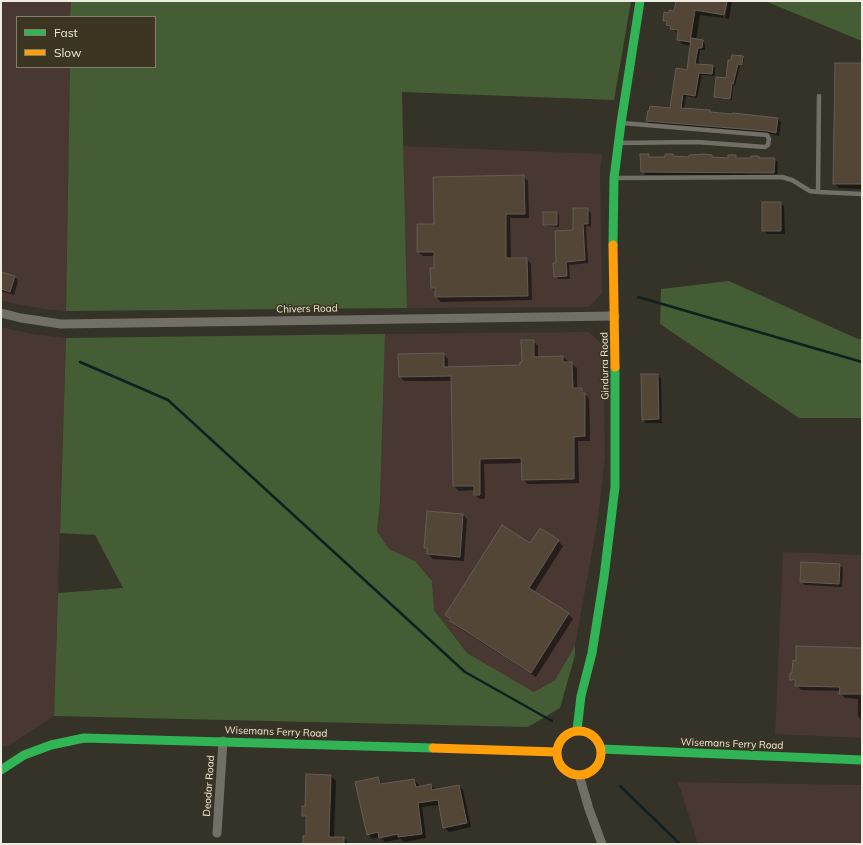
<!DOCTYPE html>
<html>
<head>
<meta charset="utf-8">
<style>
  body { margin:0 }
  #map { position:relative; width:863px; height:845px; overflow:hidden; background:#353227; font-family:Mulish,sans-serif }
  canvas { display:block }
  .frame { position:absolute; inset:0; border:2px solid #eeebdf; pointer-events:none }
  .legend { position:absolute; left:16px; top:16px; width:140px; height:52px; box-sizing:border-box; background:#3b3521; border:1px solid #837e6d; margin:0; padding:5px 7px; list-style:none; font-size:12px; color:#eeebdf }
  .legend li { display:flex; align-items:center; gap:8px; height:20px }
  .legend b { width:20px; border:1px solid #837e6d }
</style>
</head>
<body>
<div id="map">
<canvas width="863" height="845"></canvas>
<div class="frame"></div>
<ul class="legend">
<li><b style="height:5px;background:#30b455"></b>Fast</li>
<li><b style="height:5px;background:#ff9f0a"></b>Slow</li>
</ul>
</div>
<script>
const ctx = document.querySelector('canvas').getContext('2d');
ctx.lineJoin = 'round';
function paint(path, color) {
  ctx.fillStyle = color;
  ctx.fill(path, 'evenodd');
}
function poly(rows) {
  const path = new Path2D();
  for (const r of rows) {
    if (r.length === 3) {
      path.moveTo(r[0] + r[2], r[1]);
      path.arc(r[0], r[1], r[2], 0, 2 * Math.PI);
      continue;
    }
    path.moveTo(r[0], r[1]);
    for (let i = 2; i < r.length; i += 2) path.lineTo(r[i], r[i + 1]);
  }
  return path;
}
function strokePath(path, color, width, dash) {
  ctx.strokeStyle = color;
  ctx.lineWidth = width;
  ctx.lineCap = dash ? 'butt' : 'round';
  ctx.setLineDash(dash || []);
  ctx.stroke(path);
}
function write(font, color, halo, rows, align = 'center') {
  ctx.font = font + ' Mulish,sans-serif';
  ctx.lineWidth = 3;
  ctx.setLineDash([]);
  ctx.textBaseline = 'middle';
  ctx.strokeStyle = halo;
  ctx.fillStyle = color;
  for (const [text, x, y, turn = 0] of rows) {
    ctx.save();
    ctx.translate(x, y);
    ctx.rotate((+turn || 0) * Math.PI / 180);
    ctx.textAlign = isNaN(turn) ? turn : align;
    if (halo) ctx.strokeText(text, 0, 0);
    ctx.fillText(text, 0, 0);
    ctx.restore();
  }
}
paint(poly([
  [1,1,71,1,70,17,17,17,17,67,70,67,66,311,44,309,15,304,1,300],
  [403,146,602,154,600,170,602,293,589,307,407,308],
  [1,327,32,334,66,338,54,716,8,746,1,746],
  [589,332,603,345,605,457,598,519,575,646,555,680,534,692,467,653,434,610,432,581,415,561,389,549,377,531,380,501,385,334],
  [862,551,862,738,775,734,783,552,862,555],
  [678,782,862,785,862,844,698,844]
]), '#493731');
paint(poly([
  [71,1,631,1,614,100,402,92,407,308,66,311,70,67,155,67,155,17,70,17],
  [765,1,862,1,862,41],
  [729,281,858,339,862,339,862,418,799,418,660,324,661,289],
  [385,334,380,501,377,531,389,549,415,561,432,581,434,610,467,653,534,692,555,680,575,646,575,655,560,708,528,727,54,716,58,593,123,588,95,535,60,533,66,338]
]), '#455d35');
paint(poly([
  [677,1,726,1,723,18,700,15,696,40,702,41,705,44,705,50,700,50,698,65,712,66,715,68,715,76,702,75,697,98,686,96,684,109,778,119,781,122,779,136,771,134,650,124,647,121,671,110,688,71,691,46,682,44,678,39,678,33,672,29,664,20,669,14,675,12],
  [728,1,732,1,729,19,725,18],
  [742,57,744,59,743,66,740,65,735,85,733,84,732,100,717,98,715,97],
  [862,64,862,189,839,188,834,183],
  [648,155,651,158,666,158,673,155,675,157,690,158,711,156,714,158,729,159,735,156,738,159,752,159,759,157,760,159,774,159,778,162,777,176,646,175,642,171],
  [523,176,528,181,529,218,510,218,511,259,527,259,531,264,532,300,441,302,436,297,436,292,432,288,435,269,435,256,423,256,418,252,435,225],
  [781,203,784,206,785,234,767,234,763,230],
  [588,210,591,213,591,227,586,226,588,263,569,265,570,279,558,279,555,276,557,264,574,231],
  [544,213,557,213,559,215,559,227,547,226,544,224],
  [1,273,15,277,18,281,14,295,1,291],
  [533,341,538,346,538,358,563,357,577,368,577,389,581,389,589,399,590,441,578,441,579,483,528,484,523,479,522,463,484,464,485,499,480,499,475,495,475,490,459,491,454,486,452,381,404,381,400,377,443,354,448,359,448,368,521,366],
  [658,375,661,378,662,423,646,423,643,419],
  [463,515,467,519,464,561,433,559,428,554,428,550,425,547],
  [540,530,558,541,563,546,534,592,568,614,573,619,536,677,456,626,446,615,531,545],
  [839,565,843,568,842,587,805,585,801,582],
  [862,630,862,721,858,716,858,699,845,698,840,693,840,691,801,690,791,679,862,649],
  [331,776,336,781,334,838,344,838,349,844,304,844,307,837,307,820,303,815,306,807],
  [378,778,383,785,414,780,419,785,419,787,431,785,436,790,458,786,463,790,471,827,449,832,444,827,440,805,422,807,426,838,404,842,401,839,385,842,380,837,372,839,368,834]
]), '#0007');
strokePath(poly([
  [638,297,862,362],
  [80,362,168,400,465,672,552,721],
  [620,786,680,844]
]), '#0e201f', 2.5);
const building = poly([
  [676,1,727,1,724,15,695,10,690,42,677,40,678,30,670,29,671,26,666,25,667,21,663,21,664,12,669,13,669,10,674,11,676,1],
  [691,38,703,40,702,48,698,48,695,64,713,65,712,74,699,73,695,96,683,94,681,108,710,110,710,112,732,114,733,113,778,118,776,133,767,131,646,121,648,111,649,111,650,106,670,108,676,68,687,70,691,38],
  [732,55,743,56,742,65,738,64,733,84,732,83,730,99,714,97,716,77,726,78,728,60,731,60,732,55],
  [835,63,862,63,862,184,833,184,835,63],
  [640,154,649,154,649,157,665,157,665,154,673,154,673,156,689,157,689,155,704,154,712,155,712,157,728,158,728,155,736,155,736,158,751,158,751,156,759,156,759,158,775,158,774,173,641,172,640,154],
  [524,175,525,214,506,214,506,258,527,258,528,296,435,297,435,288,431,288,430,268,434,268,434,252,417,252,417,224,434,224,433,177,524,175],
  [762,202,781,202,781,231,762,231,762,202],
  [573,208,588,208,588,224,583,224,585,260,566,262,567,276,554,277,553,263,556,263,555,231,573,230,573,208],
  [543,212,557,212,557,225,543,225,543,212],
  [1,272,15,276,10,292,1,289,1,272],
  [521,340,534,340,534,357,563,356,563,362,572,362,573,388,582,388,582,393,585,393,585,436,574,437,574,479,522,480,521,458,480,459,480,495,474,495,474,486,453,486,451,376,399,377,398,354,444,353,444,367,520,365,520,362,522,362,521,340],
  [641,374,658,374,659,419,642,420,641,374],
  [427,511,463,514,460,557,427,554,427,548,424,548,427,511],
  [502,525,530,543,540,528,559,540,529,588,569,613,531,673,450,621,451,619,445,615,502,525],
  [801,562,840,564,839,584,800,582,801,562],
  [796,646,862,648,862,694,839,694,840,687,795,686,795,680,790,680,790,673,792,673,793,660,796,661,796,646],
  [306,774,331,775,329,837,344,837,344,844,303,844,303,836,306,836,306,816,302,816,302,806,305,806,306,774],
  [378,777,380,784,414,779,416,787,431,784,432,790,459,785,467,823,443,828,438,800,418,803,422,834,398,837,398,834,379,838,378,832,367,835,355,782,378,777]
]);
paint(building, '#534636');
strokePath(building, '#635d55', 1);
strokePath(poly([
  [618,143,697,142,765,147,768,145,769,139,767,135,622,123],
  [614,178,782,177,792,180,810,191,818,192,819,96],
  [818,192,862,194]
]), '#726f67', 4.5);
strokePath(poly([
  [1,313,21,318,61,324,615,316],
  [579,775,589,809,602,844],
  [217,833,223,741]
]), '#726f67', 9);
strokePath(poly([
  [613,245,614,178,621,123,640,1],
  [577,730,581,696,592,653,604,577,615,487,615,367],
  [601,749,862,760],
  [1,770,24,755,51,745,84,738,433,748]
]), '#30b455', 9);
strokePath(poly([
  [613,245,615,367],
  [579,753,22],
  [433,748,556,752]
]), '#ff9f0a', 9);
write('10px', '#eeebdf', '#3b3521', [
  ["Chivers Road",307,309,-1],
  ["Gindurra Road",605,366,-91],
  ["Wisemans Ferry Road",276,732,2],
  ["Wisemans Ferry Road",732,744,2],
  ["Deodar Road",209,786,-86]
]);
</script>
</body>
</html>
